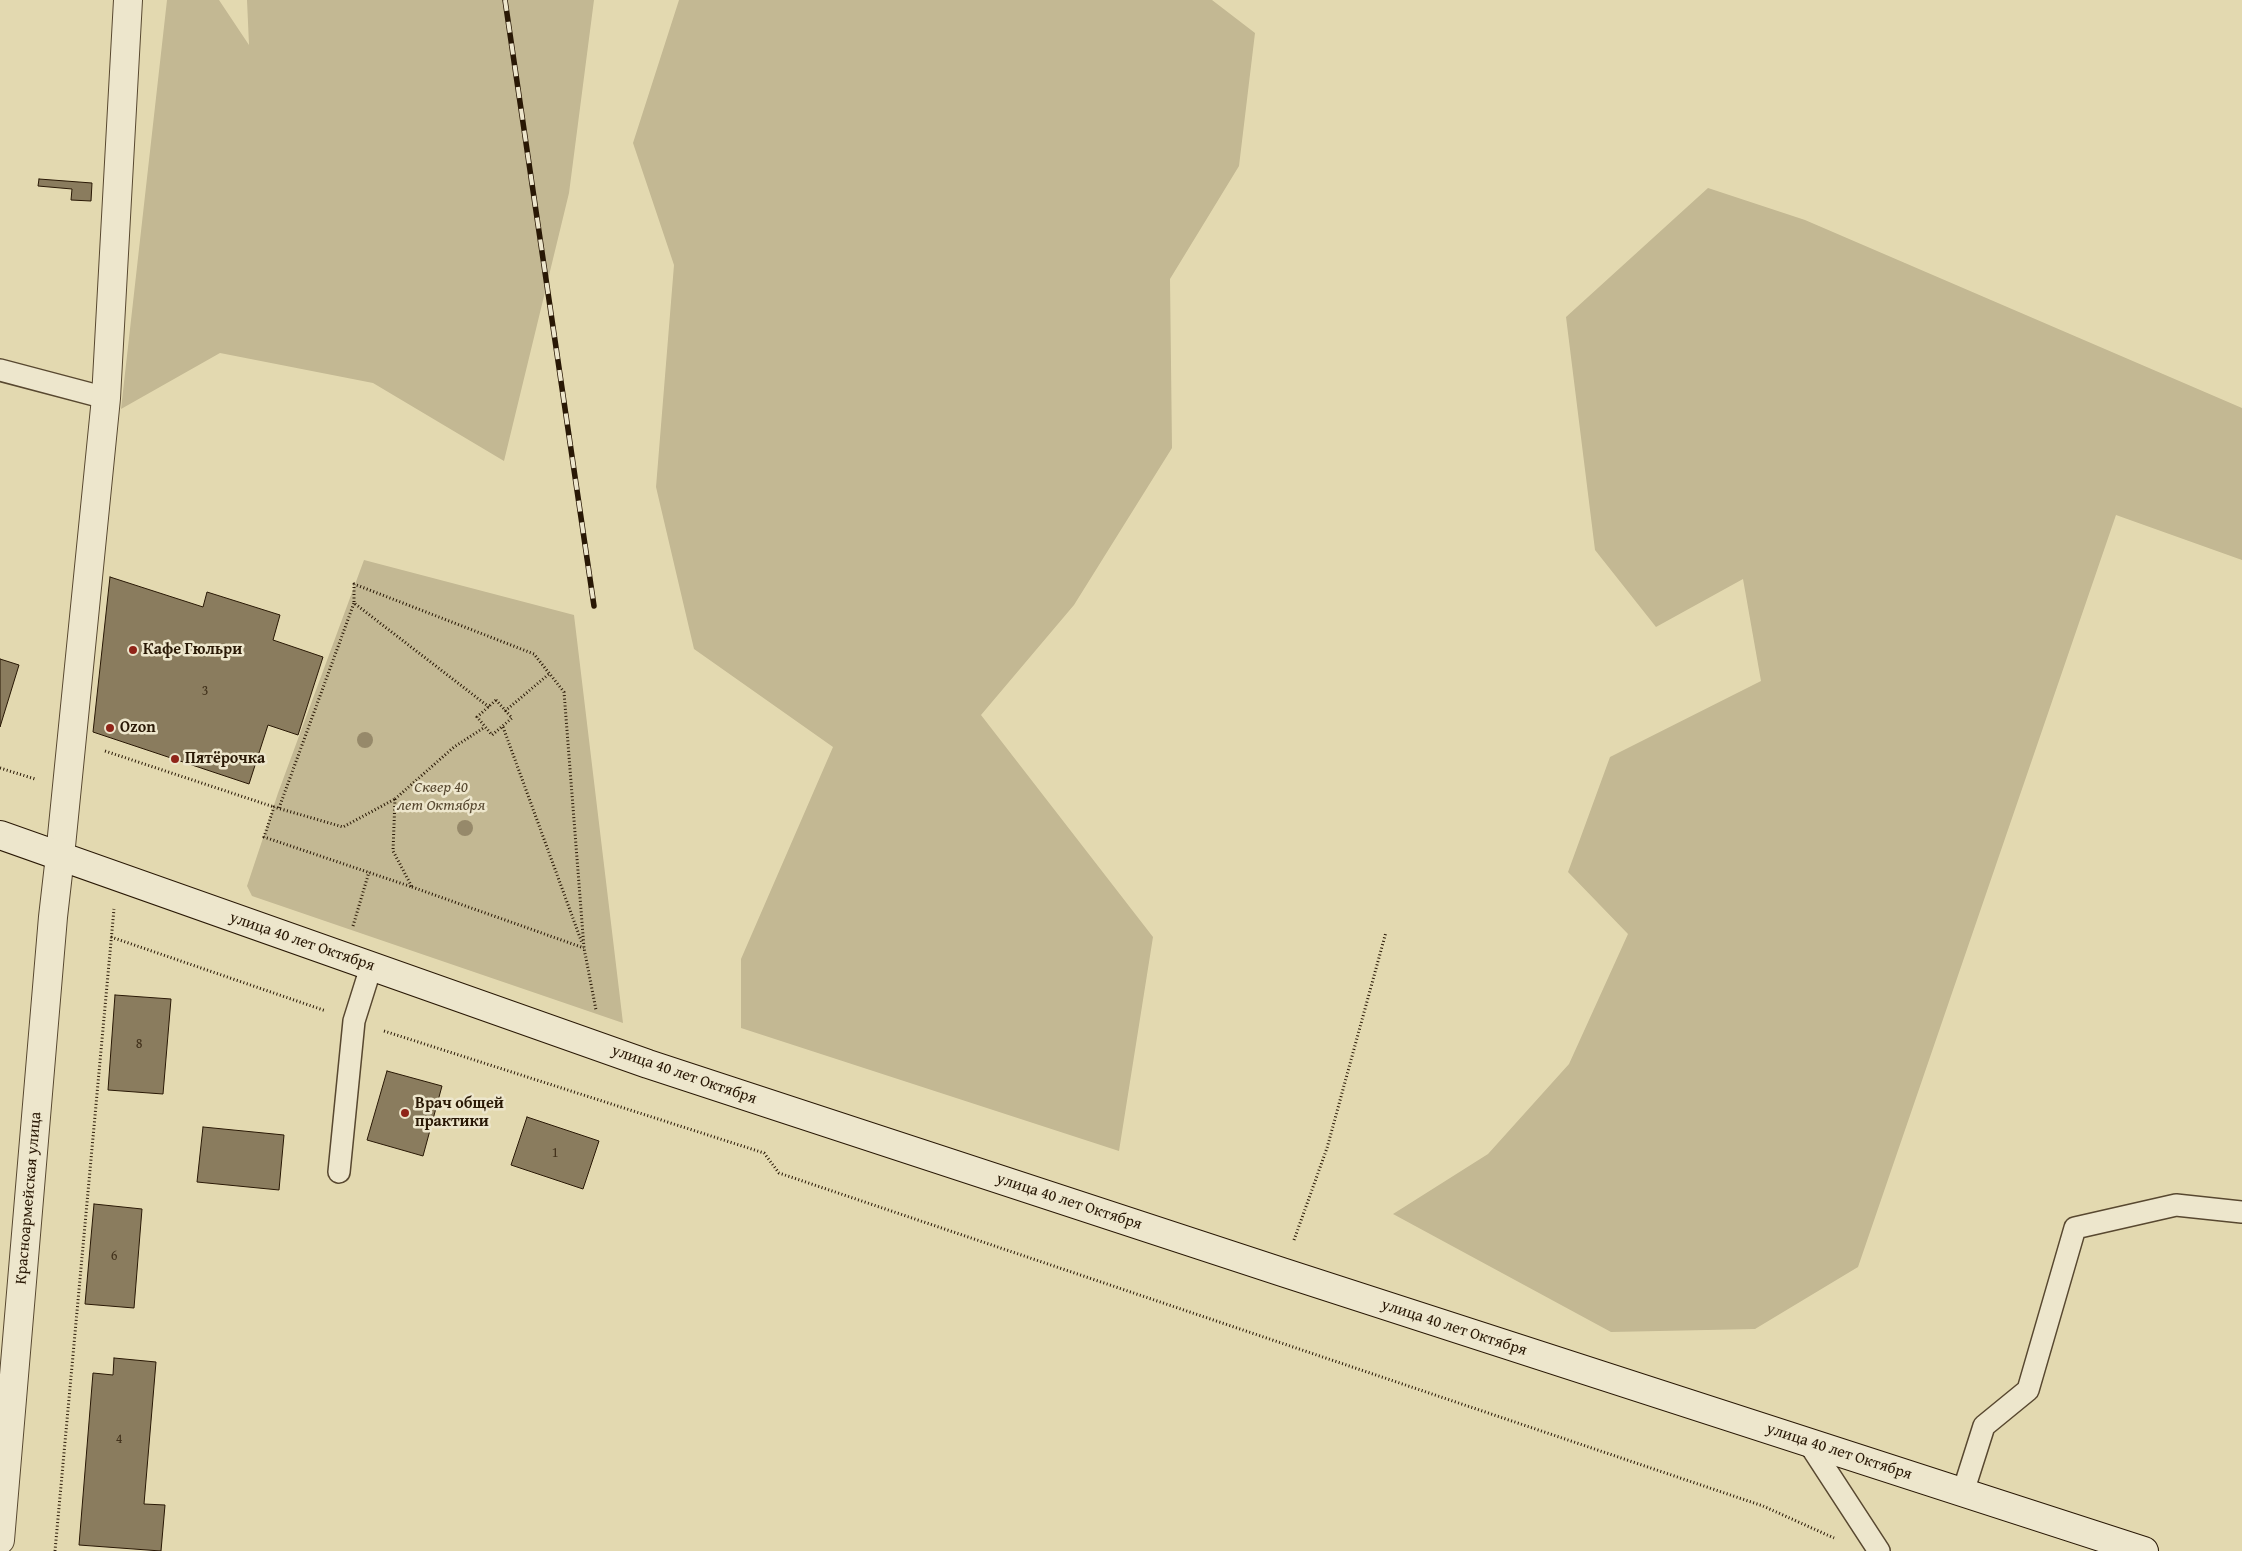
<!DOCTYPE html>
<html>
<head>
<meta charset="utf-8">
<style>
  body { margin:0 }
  canvas { display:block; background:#e3d9b0 }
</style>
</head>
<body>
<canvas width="2242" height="1551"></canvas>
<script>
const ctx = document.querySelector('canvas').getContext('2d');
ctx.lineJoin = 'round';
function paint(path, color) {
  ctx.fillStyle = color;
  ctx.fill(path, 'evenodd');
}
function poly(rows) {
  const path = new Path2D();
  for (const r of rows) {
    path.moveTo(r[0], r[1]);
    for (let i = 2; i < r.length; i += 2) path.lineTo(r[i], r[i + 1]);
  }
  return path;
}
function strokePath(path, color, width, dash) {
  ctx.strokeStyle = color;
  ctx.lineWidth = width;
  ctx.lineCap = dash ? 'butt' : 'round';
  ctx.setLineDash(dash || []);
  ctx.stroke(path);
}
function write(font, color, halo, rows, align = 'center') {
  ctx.font = font + ' "Gentium Book Plus",serif';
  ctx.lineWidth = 5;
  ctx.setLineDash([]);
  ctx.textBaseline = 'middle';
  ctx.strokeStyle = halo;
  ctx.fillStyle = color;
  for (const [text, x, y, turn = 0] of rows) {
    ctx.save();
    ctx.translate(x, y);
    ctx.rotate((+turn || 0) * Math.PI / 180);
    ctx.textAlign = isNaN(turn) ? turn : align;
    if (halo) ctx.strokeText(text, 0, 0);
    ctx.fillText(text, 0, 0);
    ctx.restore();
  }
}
paint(poly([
  [167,0,219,0,249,45,247,0,594,0,569,193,504,461,373,383,220,353,121,409],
  [679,0,1212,0,1255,33,1239,166,1170,279,1172,448,1074,605,981,715,1153,937,1119,1151,741,1028,741,959,833,747,694,649,656,487,674,265,633,143],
  [1708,188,1805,220,2242,408,2242,560,2116,515,1858,1267,1755,1329,1611,1332,1393,1214,1488,1154,1569,1064,1628,934,1568,872,1610,757,1761,681,1743,579,1656,627,1595,550,1566,317],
  [364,560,574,615,623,1023,252,896,247,886,278,793]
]), '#c3b893');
const building = poly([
  [39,179,92,183,91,201,71,200,72,189,38,186,39,179],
  [110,577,203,607,207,592,280,615,273,640,323,657,298,735,268,725,249,784,93,732,110,577],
  [0,659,19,665,0,727,0,659],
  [115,995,171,999,163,1094,108,1090,115,995],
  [387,1071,442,1086,423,1156,367,1140,387,1071],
  [527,1117,599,1141,583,1189,511,1165,527,1117],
  [203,1127,284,1135,279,1190,197,1182,203,1127],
  [94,1204,142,1209,134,1308,85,1304,94,1204],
  [114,1358,156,1362,144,1504,165,1505,161,1551,79,1545,93,1373,113,1375,114,1358]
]);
paint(building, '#8a7c5e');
strokePath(building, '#291805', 1);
const service = poly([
  [0,370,106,398],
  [339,1172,354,1021,371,967],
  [1808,1442,1879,1551],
  [1963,1492,1984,1426,2028,1390,2075,1228,2176,1205,2242,1212]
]);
const minor = poly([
  [60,856,106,398,128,0]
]);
const tertiary = poly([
  [0,1540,53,917,60,856]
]);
const secondary = poly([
  [0,835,648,1064,1282,1272,2144,1551]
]);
strokePath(service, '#584830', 24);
strokePath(minor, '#584830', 30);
strokePath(tertiary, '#584830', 30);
strokePath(secondary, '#291805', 30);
strokePath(poly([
  [496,700,512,718,492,735,477,717,496,700],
  [489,707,354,603,354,584,534,654,564,692,584,948,596,1010],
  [505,711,549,674],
  [503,727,582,943],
  [105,751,274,807],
  [0,768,35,779],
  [395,799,393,851,412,887,264,837,274,807,343,827,395,799],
  [395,799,454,747,485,727],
  [279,808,354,603],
  [412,887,584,948],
  [353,926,369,872],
  [111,937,326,1011],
  [384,1031,764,1153,779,1173,1763,1506,1834,1538],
  [1294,1240,1327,1148,1386,932],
  [55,1551,114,909]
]), '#291805', 3, [1, 2.5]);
strokePath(service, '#ede6cc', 21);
strokePath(minor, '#ede6cc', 28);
strokePath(tertiary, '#ede6cc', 28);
strokePath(secondary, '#ede6cc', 28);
const rail = poly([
  [505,0,594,606]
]);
strokePath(rail, '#291805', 5.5);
strokePath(rail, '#ede6cc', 4, [11]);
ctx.fillStyle = '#96896a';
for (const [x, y] of [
  [365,740],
  [465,828]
]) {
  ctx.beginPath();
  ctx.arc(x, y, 8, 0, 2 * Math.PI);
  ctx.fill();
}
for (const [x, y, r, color] of [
  [133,650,5,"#8f2418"],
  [110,728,5,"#8f2418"],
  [175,759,5,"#8f2418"],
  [405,1113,5,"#8f2418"]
]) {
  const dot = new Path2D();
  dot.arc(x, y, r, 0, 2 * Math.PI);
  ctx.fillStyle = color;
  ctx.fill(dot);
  strokePath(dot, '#ede6cc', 2);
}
write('14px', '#41311b', null, [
  ["3",205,691],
  ["8",139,1044],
  ["1",555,1153],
  ["6",114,1256],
  ["4",119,1439]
]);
write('bold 16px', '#291805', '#ede6cc', [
  ["Кафе Гюльри",143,650],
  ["Ozon",120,728],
  ["Пятёрочка",185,759],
  ["Врач общей",415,1104],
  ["практики",415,1122]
], 'left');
write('italic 16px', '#574830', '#ede6cc', [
  ["Сквер 40",441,788],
  ["лет Октября",441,806]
]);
write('16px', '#291805', '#ede6cc', [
  ["улица 40 лет Октября",302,942,19],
  ["улица 40 лет Октября",684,1075,19],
  ["Красноармейская улица",29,1198,-85],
  ["улица 40 лет Октября",1069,1202,18],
  ["улица 40 лет Октября",1454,1328,18],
  ["улица 40 лет Октября",1839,1452,18]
]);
</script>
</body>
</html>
